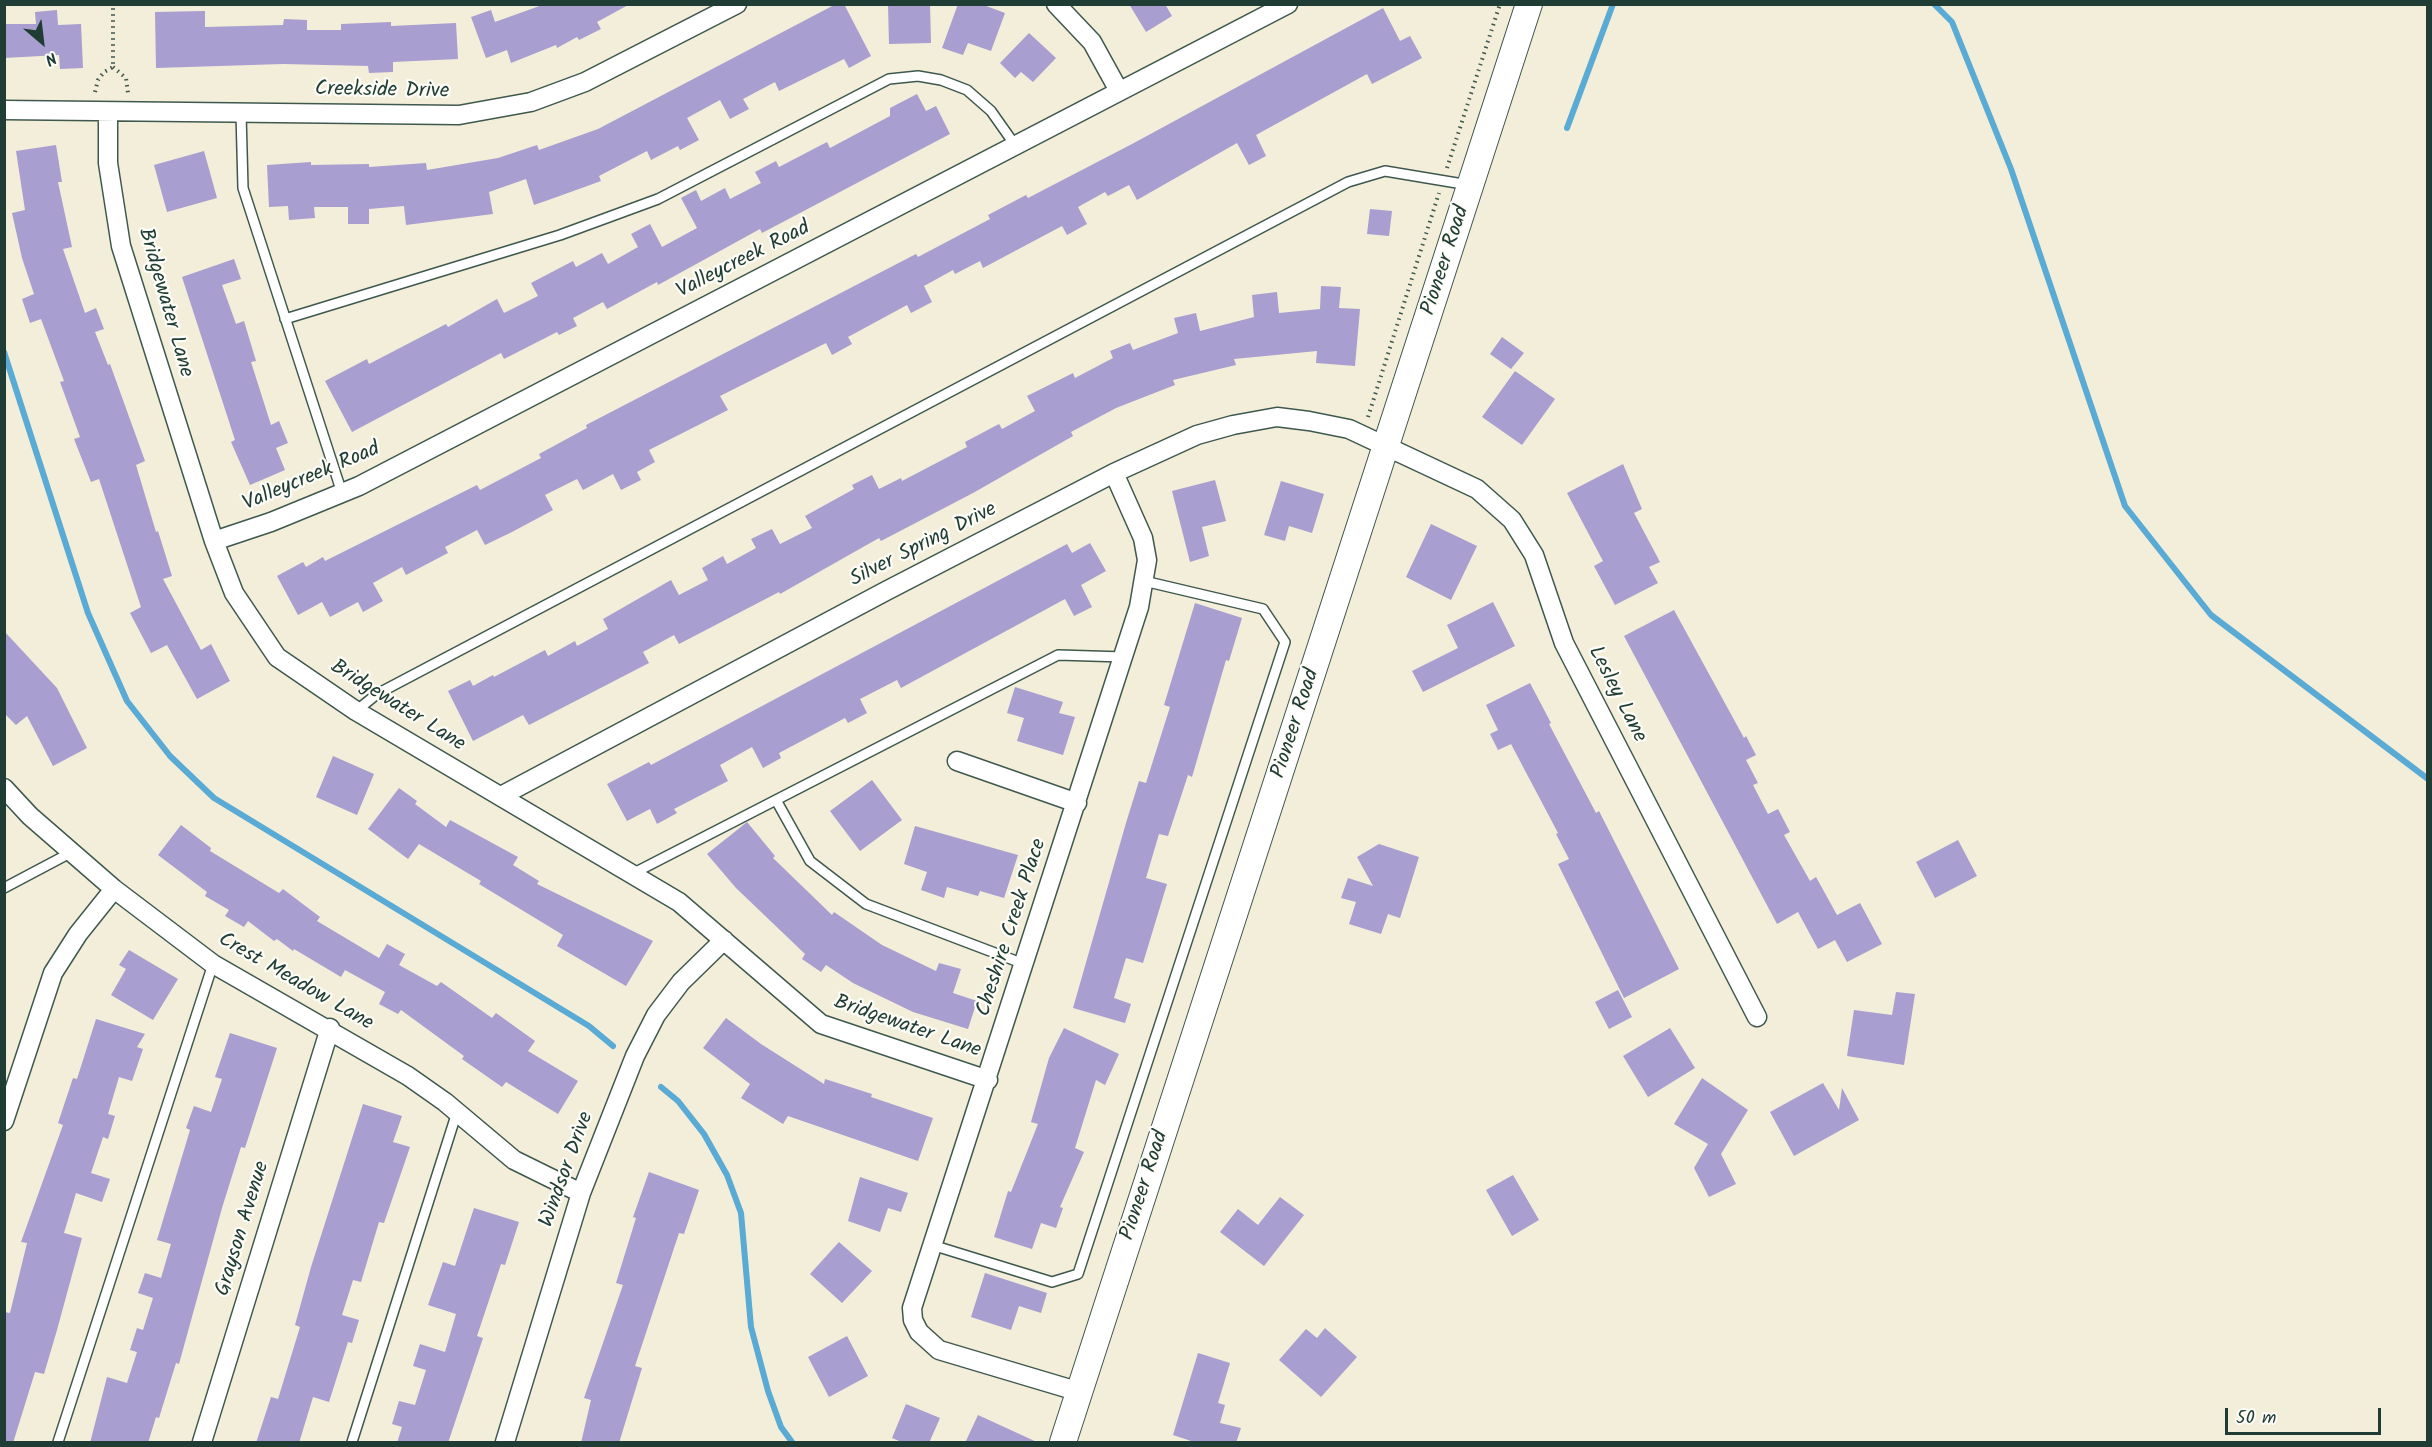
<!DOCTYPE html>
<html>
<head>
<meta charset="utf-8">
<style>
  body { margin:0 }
  #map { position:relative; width:2432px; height:1447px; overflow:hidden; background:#f2eed9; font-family:Kalam,sans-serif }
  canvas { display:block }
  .frame { position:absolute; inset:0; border:6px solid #1f3d34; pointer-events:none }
  .north { position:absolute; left:12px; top:12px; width:60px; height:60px; -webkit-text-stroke:4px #fdfcf7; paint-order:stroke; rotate:152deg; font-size:16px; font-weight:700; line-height:24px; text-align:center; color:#1f3d34 }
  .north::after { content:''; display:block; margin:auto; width:21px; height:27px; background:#1f3d34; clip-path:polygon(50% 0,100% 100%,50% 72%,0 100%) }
  .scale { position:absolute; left:2225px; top:1408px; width:156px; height:27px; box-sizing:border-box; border:3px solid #1f3d34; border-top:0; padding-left:8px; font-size:18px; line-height:21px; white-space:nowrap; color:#1f3d34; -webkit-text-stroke:4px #fdfcf7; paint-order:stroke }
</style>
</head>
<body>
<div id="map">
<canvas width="2432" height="1447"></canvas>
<div class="frame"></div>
<div class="north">N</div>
<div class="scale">50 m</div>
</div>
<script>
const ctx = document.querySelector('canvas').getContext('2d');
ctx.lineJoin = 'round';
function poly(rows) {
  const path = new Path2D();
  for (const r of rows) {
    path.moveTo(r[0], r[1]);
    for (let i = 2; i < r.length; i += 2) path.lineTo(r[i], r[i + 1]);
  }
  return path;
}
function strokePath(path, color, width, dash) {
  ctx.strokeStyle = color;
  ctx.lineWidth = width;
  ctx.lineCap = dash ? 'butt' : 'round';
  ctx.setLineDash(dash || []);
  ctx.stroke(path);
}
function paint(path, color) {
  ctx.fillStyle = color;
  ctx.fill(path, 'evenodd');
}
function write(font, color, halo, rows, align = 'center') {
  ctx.font = font + ' Kalam,sans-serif';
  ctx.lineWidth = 4.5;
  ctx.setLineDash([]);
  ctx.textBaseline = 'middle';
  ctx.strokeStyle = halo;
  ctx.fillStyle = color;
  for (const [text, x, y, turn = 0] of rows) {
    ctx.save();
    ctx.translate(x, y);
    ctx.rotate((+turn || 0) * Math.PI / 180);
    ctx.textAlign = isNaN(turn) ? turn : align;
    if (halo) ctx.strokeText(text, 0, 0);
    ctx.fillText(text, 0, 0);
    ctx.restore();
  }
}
strokePath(poly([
  [1934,4,1952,22,2011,169,2125,506,2211,615,2428,779],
  [1567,128,1613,4],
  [4,352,88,613,127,701,170,756,214,798,589,1026,613,1046],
  [661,1087,678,1101,704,1134,727,1175,741,1213,751,1327,768,1391,781,1427,792,1442]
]), '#59aad4', 6);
paint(poly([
  [545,4,630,4,597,22,601,29,579,40,577,37,557,48,556,45,511,63,507,50,486,58,471,17,491,10,495,22],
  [836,4,844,4,871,56,849,68,844,59,779,91,775,82,743,99,749,109,730,119,720,100,687,118,699,140,680,150,678,146,651,160,647,151,599,176,601,181,554,198,534,205,526,179,489,192,493,214,406,225,404,206,369,209,369,224,348,224,348,207,314,207,315,218,289,220,288,206,269,207,267,165,311,162,311,165,369,164,369,167,426,163,427,170,498,158,537,145,539,150,598,129],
  [888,4,930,4,931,43,889,44],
  [958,4,981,4,1005,13,991,51,968,43,963,55,942,48],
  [1129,4,1165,4,1172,16,1146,32],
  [1383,8,1400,41,1410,36,1422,58,1372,84,1367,74,1256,135,1266,156,1249,165,1237,143,1137,200,1129,185,1108,196,1105,192,1078,207,1087,224,1067,235,1062,226,983,268,980,261,955,274,953,270,924,286,932,302,911,313,907,305,848,337,852,344,832,355,826,343,720,396,728,410,649,450,655,462,637,472,641,480,621,490,613,474,583,490,577,479,545,495,553,510,512,532,485,545,477,530,445,547,448,553,406,575,402,567,373,583,383,601,363,612,358,602,330,617,322,602,298,615,277,576,303,562,306,567,323,557,325,561,477,485,480,490,541,458,539,454,587,428,586,425,916,254,918,257,990,219,988,215,1026,195,1028,198,1132,144],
  [57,10,58,25,81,24,83,68,60,69,59,55,4,58,4,24,36,24,35,12],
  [205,11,205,27,283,25,284,19,307,20,307,30,341,30,341,24,391,22,391,26,456,23,458,59,393,62,393,72,369,73,368,66,283,64,156,68,155,12],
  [1029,33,1056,58,1033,82,1021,72,1015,78,1000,63],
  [917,94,926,111,936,106,950,134,762,233,760,229,658,285,657,282,607,309,603,302,573,318,577,326,559,335,557,332,504,359,501,353,352,432,325,381,367,359,369,364,446,324,448,327,497,299,504,313,538,296,531,283,573,261,576,267,602,253,608,264,638,247,631,234,650,224,662,247,697,228,681,198,696,190,701,201,725,188,730,199,761,183,755,172,776,161,779,167,827,142,830,148,890,116,890,108],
  [56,145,62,182,58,182,72,247,63,249,85,313,96,308,104,329,95,332,108,365,110,364,145,461,136,465,156,532,158,531,172,576,163,579,201,650,211,644,230,681,197,699,167,645,151,653,130,613,141,607,99,479,91,482,74,439,80,437,60,382,64,381,41,319,30,323,22,299,34,294,22,258,12,213,25,210,16,151],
  [204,151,217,198,167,212,154,165],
  [1370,209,1392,211,1389,236,1367,234],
  [234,259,241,279,222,285,236,324,244,321,256,361,251,362,271,425,279,421,288,443,276,448,285,470,250,485,231,442,235,440,182,277],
  [1321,286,1341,287,1339,308,1360,309,1355,366,1316,363,1317,351,1234,359,1236,365,1173,380,1175,385,1116,408,1071,432,1073,436,973,493,881,541,879,538,780,594,779,592,679,644,674,635,643,652,649,663,529,725,523,715,473,741,448,691,470,680,473,686,493,675,494,677,545,650,548,656,575,641,577,646,608,629,603,619,671,580,679,595,708,580,702,568,723,556,727,564,756,548,751,539,772,529,780,544,812,528,805,516,854,489,852,485,872,475,879,489,901,478,902,481,967,447,965,442,999,424,1002,429,1035,411,1027,396,1073,373,1075,378,1113,358,1110,351,1130,343,1133,350,1178,333,1174,318,1196,313,1200,331,1254,317,1252,295,1277,292,1279,313,1320,309],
  [1502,337,1524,353,1511,369,1490,354],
  [1515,371,1555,399,1522,445,1482,417],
  [1623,464,1642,509,1634,513,1660,562,1649,567,1658,583,1615,605,1594,566,1603,561,1567,493],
  [1215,480,1226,521,1202,527,1209,556,1190,562,1172,491],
  [1281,481,1324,494,1312,533,1289,526,1285,541,1264,535],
  [1431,524,1477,546,1451,600,1406,577],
  [1090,543,1106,571,1081,585,1092,607,1074,616,1065,599,901,688,897,680,860,699,867,713,848,723,845,718,779,753,781,758,763,768,752,747,720,765,728,781,674,809,677,813,657,824,650,809,627,821,607,784,649,762,651,765,1067,544,1072,553],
  [1493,602,1515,646,1423,692,1412,671,1458,648,1447,625],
  [1195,603,1242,618,1229,661,1226,660,1192,777,1188,775,1168,836,1159,834,1146,878,1167,884,1143,963,1126,958,1114,998,1131,1004,1125,1023,1073,1008,1126,823,1139,781,1146,783,1170,707,1164,705],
  [1674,610,1744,738,1746,736,1756,755,1746,760,1758,783,1753,785,1768,814,1778,809,1790,832,1784,835,1810,881,1816,877,1837,915,1860,903,1882,944,1847,962,1835,940,1818,949,1798,912,1777,924,1624,636],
  [4,631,57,688,87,748,53,766,27,716,16,725,4,713],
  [1530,683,1551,723,1549,724,1596,813,1599,811,1679,969,1624,998,1558,864,1569,859,1556,834,1558,833,1511,744,1498,750,1490,734,1498,730,1486,705],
  [1015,687,1063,702,1059,713,1075,717,1063,755,1017,741,1024,718,1007,713],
  [333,756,374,774,357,815,316,797],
  [872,780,902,820,860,851,830,811],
  [399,788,417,801,415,804,446,827,450,820,518,857,513,865,539,881,537,884,653,941,626,986,557,946,563,935,479,884,481,881,419,844,408,859,368,829],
  [747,822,775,856,773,858,832,915,834,912,882,945,936,971,939,963,961,969,953,993,977,1001,968,1029,913,1012,853,983,826,965,821,972,802,959,805,954,736,888,707,854],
  [181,825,211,848,210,851,279,893,283,889,320,917,317,921,379,958,387,944,405,954,399,965,437,986,441,982,492,1018,496,1013,535,1041,528,1051,578,1081,558,1114,506,1082,502,1087,462,1059,464,1056,401,1010,398,1014,379,1004,385,992,345,970,341,977,294,949,293,951,277,939,274,941,248,921,244,927,225,916,229,910,205,896,207,892,158,855],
  [915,826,1018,855,1004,898,980,891,978,896,947,887,944,898,921,890,927,872,904,864],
  [1958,840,1977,876,1935,898,1916,862],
  [1379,844,1419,857,1400,918,1388,914,1381,934,1349,924,1356,902,1341,898,1348,878,1373,886,1357,857],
  [129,950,178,979,153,1020,111,995,126,969,119,965],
  [1618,990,1632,1017,1609,1029,1595,1002],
  [1896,992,1915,994,1904,1065,1847,1056,1854,1010,1892,1015],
  [726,1018,761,1044,824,1084,825,1079,872,1094,871,1097,933,1118,918,1161,788,1116,783,1124,741,1098,750,1084,703,1048],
  [96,1019,145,1034,137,1047,143,1049,132,1081,119,1077,108,1114,115,1116,108,1139,103,1137,91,1173,110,1179,102,1202,76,1193,64,1233,82,1238,57,1330,44,1374,35,1372,13,1443,4,1443,4,1312,10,1313,27,1243,21,1242,63,1125,58,1123,73,1078,77,1079],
  [1064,1028,1119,1054,1105,1085,1096,1080,1075,1148,1084,1152,1060,1207,1063,1208,1056,1228,1041,1223,1032,1249,994,1237,1008,1191,1011,1192,1038,1124,1031,1122,1049,1058],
  [1670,1028,1695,1068,1648,1097,1623,1056],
  [230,1033,277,1048,245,1148,241,1147,222,1208,179,1364,176,1363,159,1418,156,1417,148,1443,90,1443,107,1377,127,1383,137,1352,130,1350,137,1328,143,1330,153,1298,138,1293,145,1273,161,1278,171,1244,157,1240,190,1130,186,1128,194,1106,211,1112,222,1079,215,1077],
  [1702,1078,1748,1110,1721,1154,1736,1184,1709,1197,1694,1168,1708,1144,1674,1124],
  [1823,1083,1839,1110,1842,1088,1859,1120,1794,1156,1770,1112],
  [363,1104,402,1116,393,1142,410,1147,384,1223,379,1222,361,1282,353,1280,342,1315,359,1320,352,1343,348,1342,329,1402,313,1397,299,1443,256,1443,271,1397,278,1399,300,1327,295,1325,311,1267],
  [649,1172,699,1190,684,1234,679,1233,635,1366,642,1368,619,1443,581,1443,591,1400,584,1398,623,1285,616,1283,636,1218,633,1217],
  [1513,1175,1539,1220,1512,1236,1486,1190],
  [860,1177,908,1193,901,1212,888,1208,880,1232,848,1221],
  [1280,1197,1304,1215,1264,1266,1220,1232,1238,1209,1258,1225],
  [474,1208,519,1222,505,1265,501,1264,477,1336,483,1338,448,1443,397,1443,402,1427,392,1424,399,1401,415,1405,426,1370,413,1366,420,1344,445,1352,456,1314,428,1305,443,1262,455,1266],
  [839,1242,872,1271,842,1303,810,1274],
  [985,1273,1047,1293,1041,1313,1019,1306,1011,1330,971,1317],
  [1325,1328,1357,1357,1321,1397,1279,1360,1306,1329,1317,1338],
  [847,1336,868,1376,829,1397,808,1357],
  [1198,1353,1230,1363,1218,1403,1225,1405,1220,1423,1241,1428,1236,1443,1197,1443,1173,1435],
  [906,1404,940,1418,929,1443,904,1443,892,1438],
  [978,1415,1039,1443,965,1443]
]), '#a89ecf');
const service = poly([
  [241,113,243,188,342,493],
  [285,319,560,235,658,199,889,79,918,76,941,80,967,90,991,111,1015,145],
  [356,711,377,694,1348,182,1385,171,1469,185],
  [776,800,810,861,866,904,1024,964],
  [632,874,1058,655,1124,657],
  [4,888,72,852],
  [932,1245,1052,1282,1078,1274,1285,642,1263,609,1144,581],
  [58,1442,213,964],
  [352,1442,457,1112]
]);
const minor = poly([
  [1056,4,1092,42,1119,91],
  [4,110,459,115,531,102,585,82,737,4],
  [108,112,108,163,121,246,214,541,234,593,277,657,356,711,679,902,821,1024,988,1080],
  [214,541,271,522,359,486,1288,4],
  [957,761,1077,803],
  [4,788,30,816,114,889,213,964,408,1076,445,1102,514,1160,581,1193],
  [501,796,886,591,1114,473,1197,435,1233,425,1277,417,1309,421,1349,429,1477,489,1512,520,1534,555,1564,643,1757,1017],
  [4,1121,53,973,78,934,114,889],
  [1080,1392,939,1350,919,1332,913,1320,912,1308,1139,607,1147,560,1143,538,1114,473],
  [202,1442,330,1028],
  [505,1442,581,1193,635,1056,656,1015,681,982,724,940]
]);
const secondary = poly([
  [1063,1442,1529,4]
]);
strokePath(service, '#3f584d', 12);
strokePath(minor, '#3f584d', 21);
strokePath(secondary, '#3f584d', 28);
strokePath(poly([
  [113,67,126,78,128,93],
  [95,92,98,80,104,72,113,67,113,4],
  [1447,168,1500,4],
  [1368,417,1439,193]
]), '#3f584d', 4, [1.5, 4.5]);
strokePath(service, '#fff', 9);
strokePath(minor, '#fff', 18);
strokePath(secondary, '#fff', 26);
write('21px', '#1f3d34', '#fdfcf7', [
  ["Creekside Drive",382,92,1],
  ["Valleycreek Road",744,261,-27],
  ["Pioneer Road",1447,261,-72],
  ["Bridgewater Lane",164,303,74],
  ["Valleycreek Road",312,478,-23],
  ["Silver Spring Drive",924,546,-27],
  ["Lesley Lane",1616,695,63],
  ["Bridgewater Lane",397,707,32],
  ["Pioneer Road",1297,724,-72],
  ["Cheshire Creek Place",1013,928,-72],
  ["Crest Meadow Lane",295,983,30],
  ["Bridgewater Lane",907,1028,19],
  ["Windsor Drive",568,1170,-70],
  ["Pioneer Road",1146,1186,-72],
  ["Grayson Avenue",244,1229,-73]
]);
</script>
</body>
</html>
